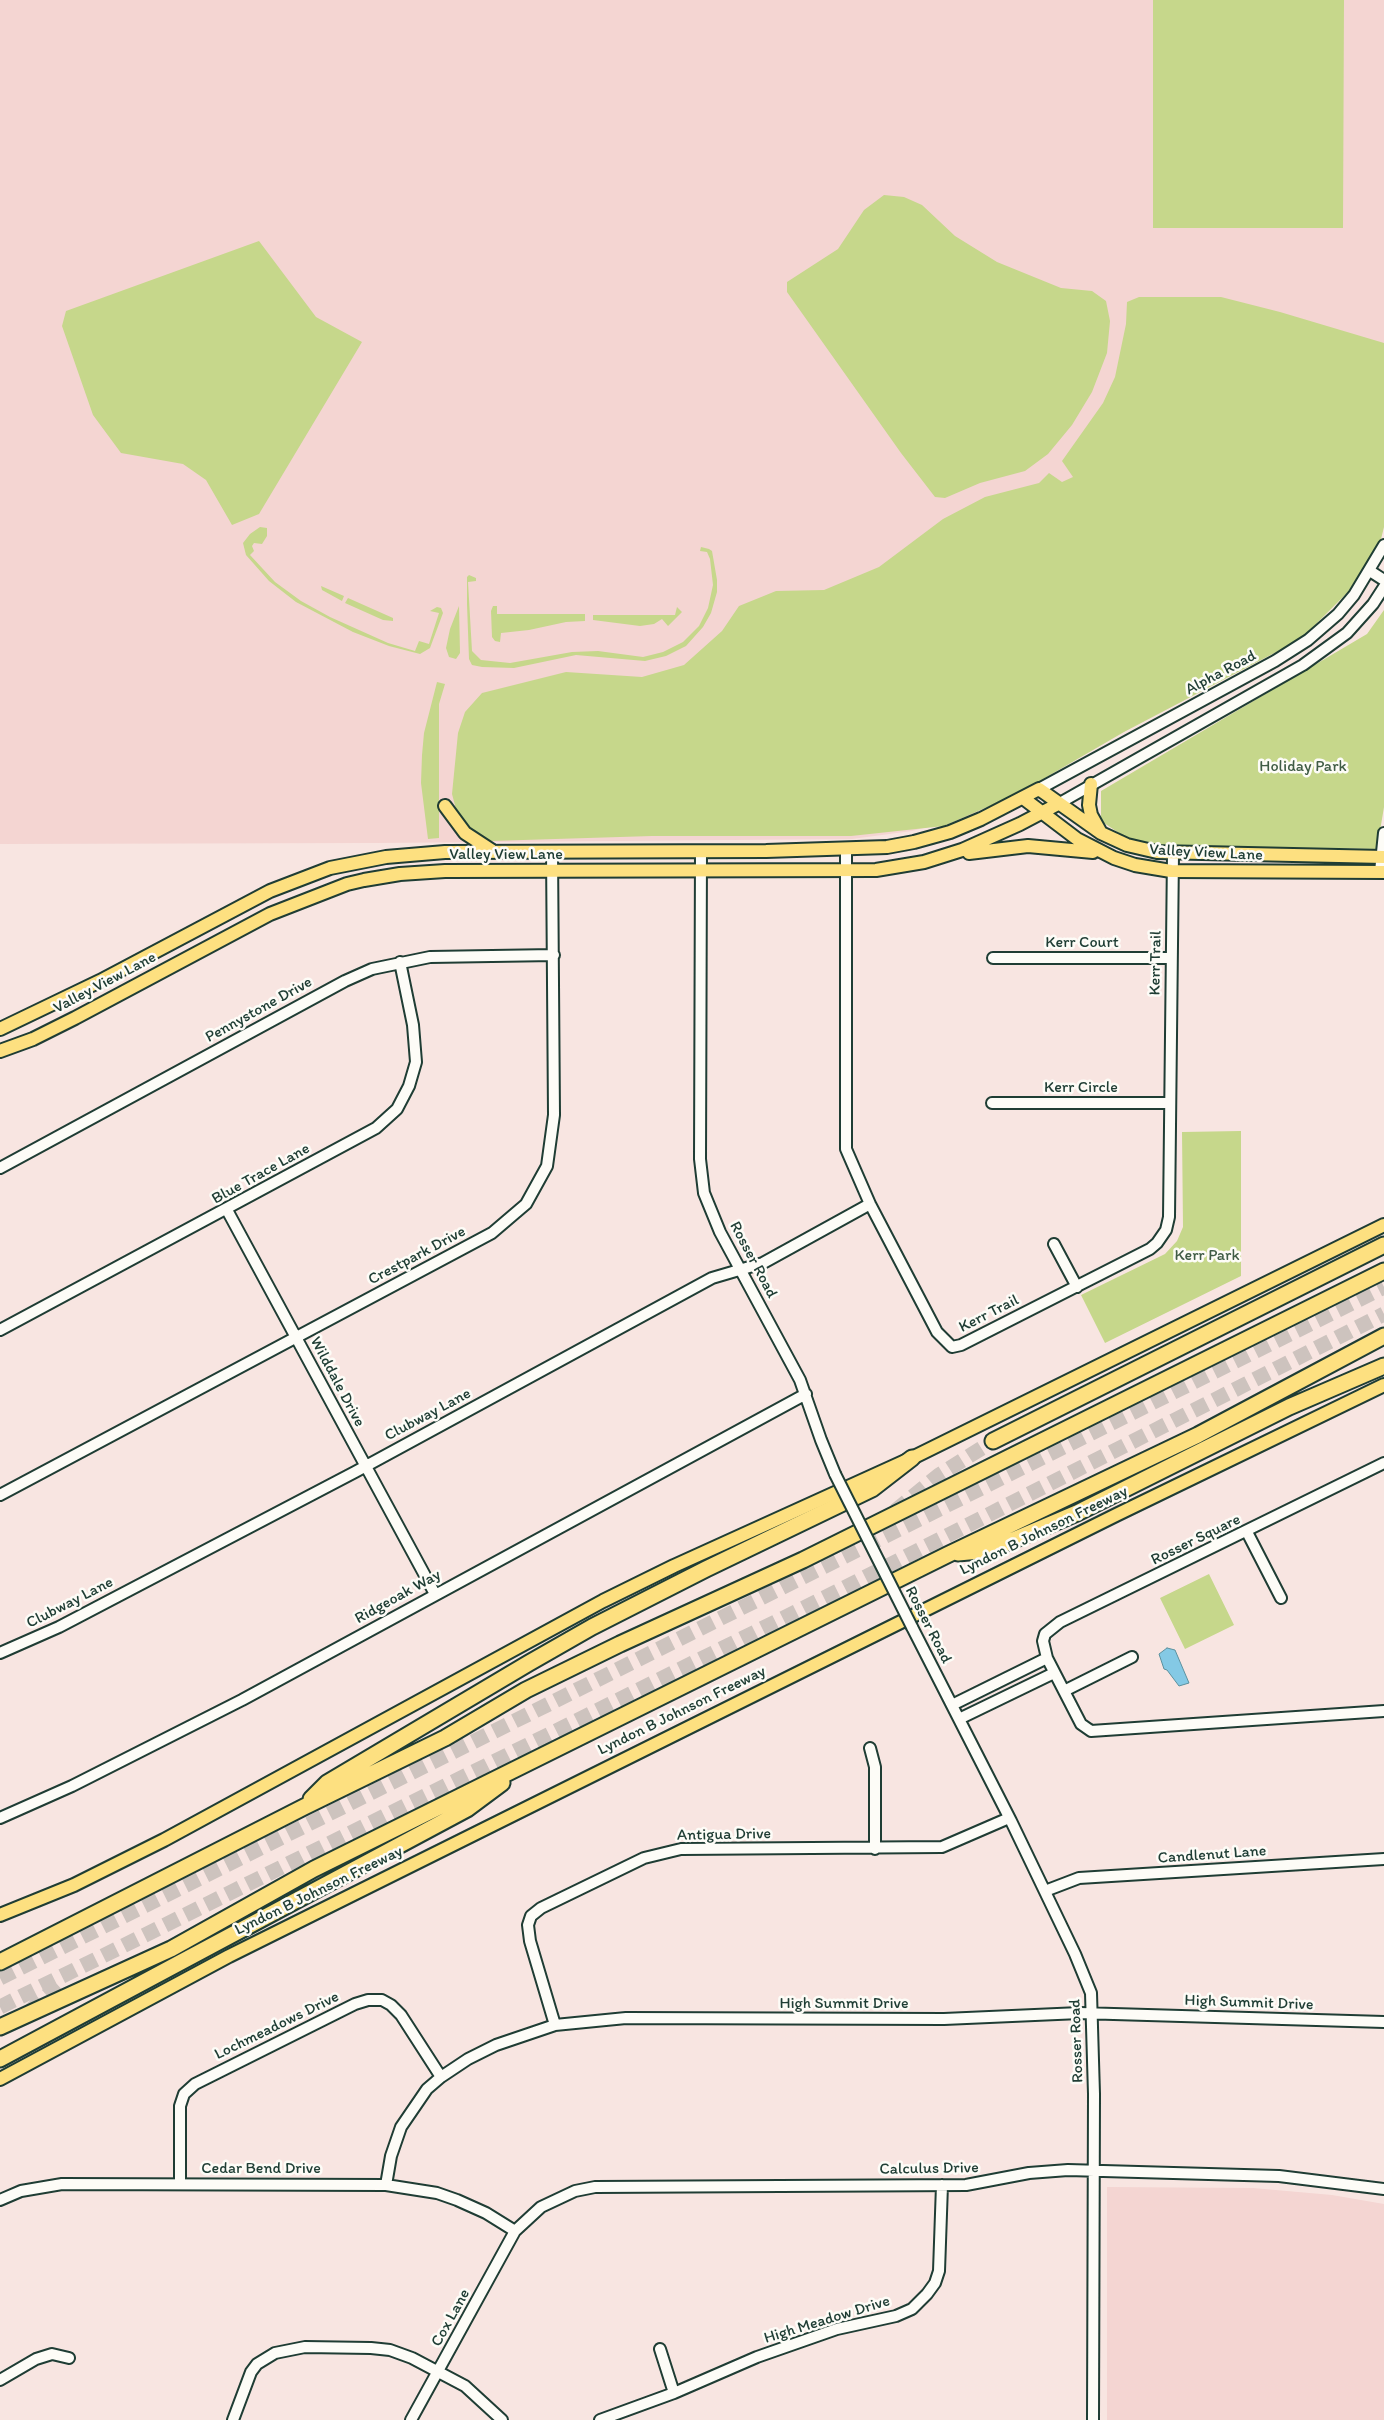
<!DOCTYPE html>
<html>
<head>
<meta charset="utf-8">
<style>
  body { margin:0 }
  canvas { display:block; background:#f8e5e1 }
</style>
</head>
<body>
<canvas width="1384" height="2420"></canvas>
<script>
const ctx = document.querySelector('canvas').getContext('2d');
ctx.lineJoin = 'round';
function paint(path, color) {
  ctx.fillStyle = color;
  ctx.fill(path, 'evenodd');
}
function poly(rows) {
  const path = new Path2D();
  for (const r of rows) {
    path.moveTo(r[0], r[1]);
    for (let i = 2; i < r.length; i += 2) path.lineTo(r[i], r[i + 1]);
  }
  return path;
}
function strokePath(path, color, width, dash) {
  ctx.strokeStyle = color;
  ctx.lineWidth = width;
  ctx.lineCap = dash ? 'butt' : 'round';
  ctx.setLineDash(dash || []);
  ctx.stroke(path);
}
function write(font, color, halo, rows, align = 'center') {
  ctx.font = font + ' Itim,sans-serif';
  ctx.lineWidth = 5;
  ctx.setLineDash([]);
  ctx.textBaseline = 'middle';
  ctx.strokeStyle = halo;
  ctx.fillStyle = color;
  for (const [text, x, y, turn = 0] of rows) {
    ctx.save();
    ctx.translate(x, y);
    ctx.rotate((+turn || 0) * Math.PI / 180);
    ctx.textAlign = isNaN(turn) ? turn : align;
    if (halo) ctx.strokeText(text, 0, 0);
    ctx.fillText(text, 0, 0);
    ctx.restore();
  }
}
paint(poly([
  [0,0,1384,0,1384,520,1188,695,967,817,912,831,852,839,376,843,0,844],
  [1107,2187,1253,2188,1332,2195,1384,2204,1384,2420,1107,2420]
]), '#f4d5d2');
paint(poly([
  [1153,0,1344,0,1343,228,1153,228],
  [884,195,904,197,922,205,955,236,997,262,1061,288,1092,291,1106,301,1110,321,1107,353,1092,392,1072,425,1048,454,1025,471,980,483,945,498,935,497,901,453,787,292,787,282,838,249,864,210],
  [259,241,316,317,362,342,259,514,232,525,206,480,183,464,121,453,93,415,62,326,66,311],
  [1139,297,1221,297,1280,312,1384,343,1384,527,1381,539,1348,592,1301,639,1124,732,1019,793,944,826,851,836,652,836,491,841,461,828,452,794,458,733,465,712,482,693,566,672,642,677,684,665,722,631,739,606,776,591,824,590,879,567,943,519,985,497,1039,483,1049,473,1062,482,1073,477,1062,461,1103,403,1115,377,1126,324,1127,302],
  [260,527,267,528,267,536,262,544,254,543,252,546,254,551,250,555,275,582,301,601,330,617,388,643,415,651,419,641,429,644,439,613,430,611,437,607,441,608,443,613,430,648,420,654,389,646,353,632,296,602,269,581,246,555,243,543,250,534],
  [701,547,709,549,712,551,717,580,717,592,711,613,703,627,686,646,666,656,645,661,576,655,514,668,482,667,472,665,469,659,467,604,467,577,469,575,476,578,476,581,468,582,472,651,481,660,510,663,572,652,598,651,643,657,663,652,683,642,699,626,708,608,713,585,710,559,707,552,700,551],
  [321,586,344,596,342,601,322,590],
  [348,598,393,618,393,621,383,620,345,603],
  [459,606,460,653,456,659,449,657,446,648,450,629],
  [493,606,497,606,497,614,585,614,585,621,566,622,529,630,501,633,500,642,495,641,492,637,491,611],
  [677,607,682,612,668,626,662,619,654,624,640,626,593,620,593,615,675,615],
  [1384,610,1384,807,1377,849,1158,846,1128,839,1101,821,1101,791,1367,634],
  [437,682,445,684,439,704,439,838,428,839,421,783,422,755,424,733],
  [1241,1131,1241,1276,1105,1343,1081,1295,1165,1254,1177,1241,1183,1227,1182,1132],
  [1209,1574,1234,1625,1185,1649,1160,1598]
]), '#c6d78b');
const water = poly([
  [1167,1648,1175,1650,1189,1683,1179,1686,1167,1670,1164,1669,1159,1654,1167,1648]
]);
paint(water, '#84c9e5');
strokePath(water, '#5c919e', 1);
strokePath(poly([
  [895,1511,939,1475,993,1441],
  [0,1978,1384,1287],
  [0,2007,844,1588,1384,1314],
  [30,2011,64,1980]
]), '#cdc3be', 15, [15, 8]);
const minor = poly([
  [1370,571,1384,580],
  [1039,789,1275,661,1308,640,1338,614,1354,595,1384,545],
  [1058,804,1303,665,1347,633,1373,604,1384,587],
  [846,848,846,1149,870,1204,937,1332,952,1347,961,1345,1150,1249,1157,1243,1166,1230,1169,1217,1173,854],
  [701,851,700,1159,704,1193,720,1232,800,1380,821,1440,835,1474],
  [1380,872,1384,833],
  [993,958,1171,958],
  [992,1103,1169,1103],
  [0,1168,345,981,372,969,430,957,554,955],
  [227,1210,435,1594],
  [1054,1244,1077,1287],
  [0,1330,376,1128,397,1109,409,1086,416,1062,413,1025,400,962],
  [1384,1463,1060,1622,1045,1634,1043,1641,1047,1658,1081,1724,1091,1731,1384,1711],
  [0,1495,492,1233,526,1204,547,1166,554,1115,552,851],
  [1247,1532,1281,1598],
  [912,1627,1011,1821,1075,1954,1091,1993,1094,2094,1093,2420],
  [0,1653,59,1627,355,1472,712,1278,763,1263,870,1204],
  [1064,1691,1132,1657],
  [952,1705,1047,1658],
  [959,1719,1054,1673],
  [870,1748,875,1767,875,1849],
  [0,1818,72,1786,242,1700,806,1394],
  [1045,1891,1079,1878,1384,1859],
  [555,2025,530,1941,528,1925,531,1916,541,1908,644,1858,681,1849,942,1847,1009,1818],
  [180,2184,180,2106,184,2094,195,2084,355,2004,368,2000,382,2000,391,2005,401,2015,441,2077],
  [386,2185,391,2156,401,2127,427,2089,441,2077,468,2059,496,2045,555,2025,626,2018,944,2019,1080,2013,1384,2022],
  [0,2200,21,2191,62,2184,386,2185,437,2193,457,2200,486,2213,515,2231],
  [660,2349,674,2393],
  [0,2380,36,2359,52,2354,69,2358],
  [233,2420,251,2372,257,2364,275,2353,305,2347,371,2348,390,2350,412,2358,465,2386,502,2420],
  [411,2420,515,2231,541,2207,575,2191,595,2187,966,2185,1029,2173,1068,2170,1279,2176,1384,2189],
  [600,2420,674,2393,757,2357,837,2329,896,2316,912,2309,927,2294,935,2283,939,2271,942,2185]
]);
const major = poly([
  [1091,784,1089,805,1091,815,1101,833],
  [1023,798,1077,839,1114,858,1135,865,1171,871,1384,872],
  [445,806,465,833,491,850],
  [969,853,1028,846,1093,852],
  [0,1029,100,981,270,891,330,868,386,857,445,852,766,851,887,847,914,842,950,832,981,819,1039,789,1101,833,1127,845,1157,852,1384,857],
  [0,1051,33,1039,75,1018,270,914,347,884,364,880,400,874,445,871,876,870,924,862,962,850,1020,824,1058,804],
  [0,1915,74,1885,164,1840,603,1601,674,1566,912,1458,1384,1225],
  [0,2079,229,1956,1116,1515,1384,1385]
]);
const highway = poly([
  [993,1441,1384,1245],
  [958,1553,990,1550,1077,1513,1289,1407,1384,1366],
  [311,1799,327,1783,529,1663,592,1627,706,1569,872,1489,912,1458],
  [0,1962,304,1807,445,1738,526,1690,620,1644,803,1560,1384,1271],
  [0,2027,171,1949,314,1869,947,1555,1198,1435,1384,1336],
  [0,2059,467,1809,502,1783]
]);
strokePath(minor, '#1f3d34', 14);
strokePath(major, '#1f3d34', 16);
strokePath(highway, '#1f3d34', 19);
strokePath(minor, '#fdfcf7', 10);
strokePath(major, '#fde080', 12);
strokePath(highway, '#fde080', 15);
const minorBridge = poly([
  [835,1474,912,1627]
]);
strokePath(minorBridge, '#1f3d34', 14, []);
strokePath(minorBridge, '#fdfcf7', 10);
write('16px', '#1f3d34', '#fdfcf7', [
  ["Alpha Road",1221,673,-28],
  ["Valley View Lane",1206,853,3],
  ["Valley View Lane",506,855],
  ["Kerr Court",1082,943],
  ["Kerr Trail",1156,963,-89],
  ["Valley View Lane",105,983,-28],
  ["Pennystone Drive",259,1010,-29],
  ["Kerr Circle",1081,1088],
  ["Blue Trace Lane",261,1174,-29],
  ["Crestpark Drive",417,1256,-28],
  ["Rosser Road",753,1260,62],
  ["Kerr Trail",989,1314,-27],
  ["Wilddale Drive",337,1382,62],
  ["Clubway Lane",428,1415,-28],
  ["Lyndon B Johnson Freeway",1044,1531,-26],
  ["Rosser Square",1196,1540,-26],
  ["Ridgeoak Way",398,1597,-29],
  ["Clubway Lane",70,1603,-27],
  ["Rosser Road",928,1625,63],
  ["Lyndon B Johnson Freeway",682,1711,-26],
  ["Antigua Drive",724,1835,-1],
  ["Candlenut Lane",1212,1855,-4],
  ["Lyndon B Johnson Freeway",319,1891,-26],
  ["High Summit Drive",1249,2003,2],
  ["High Summit Drive",844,2004],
  ["Lochmeadows Drive",277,2026,-26],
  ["Rosser Road",1077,2041,-92],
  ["Cedar Bend Drive",261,2169],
  ["Calculus Drive",929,2169,-1],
  ["Cox Lane",451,2318,-61],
  ["High Meadow Drive",827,2320,-17]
]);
write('16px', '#405c45', '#fdfcf7', [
  ["Holiday Park",1303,767],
  ["Kerr Park",1207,1256]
]);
</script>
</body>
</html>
